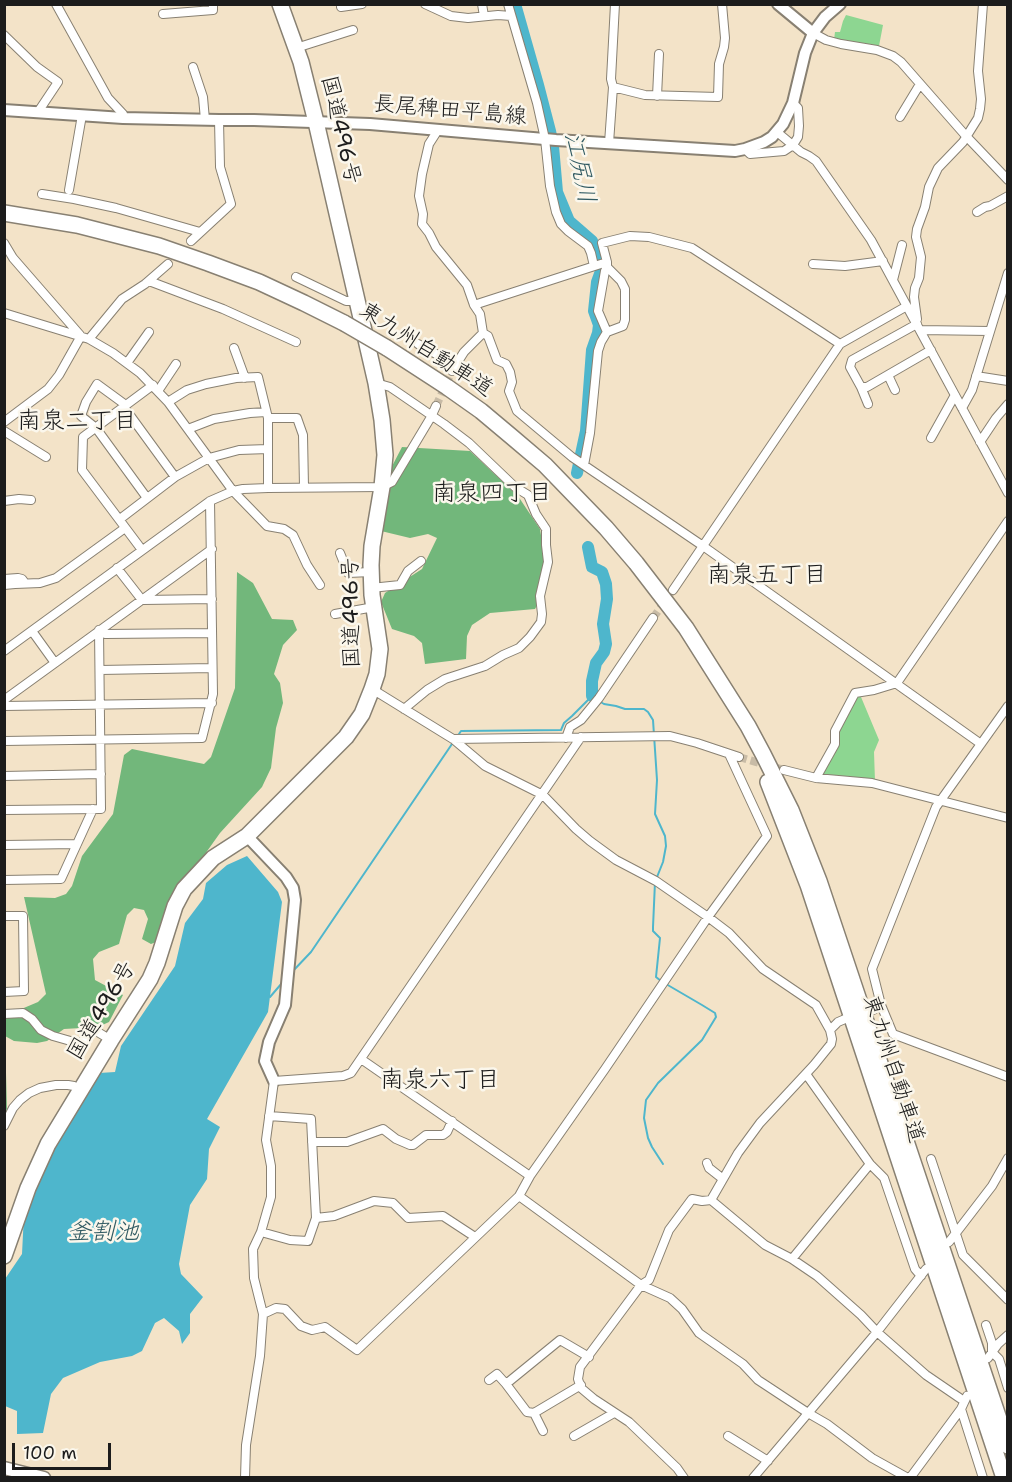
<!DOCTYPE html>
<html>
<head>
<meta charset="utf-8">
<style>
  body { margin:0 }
  #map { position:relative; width:1012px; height:1482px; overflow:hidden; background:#f3e3c8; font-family:"Shantell Sans",sans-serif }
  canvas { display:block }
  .frame { position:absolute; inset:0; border:6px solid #1c1c1c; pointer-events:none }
  .scale { position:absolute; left:12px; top:1443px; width:99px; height:27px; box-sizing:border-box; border:3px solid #1c1c1c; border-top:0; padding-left:8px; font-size:18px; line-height:21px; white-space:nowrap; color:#1c1c1c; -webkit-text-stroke:4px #fbf7ec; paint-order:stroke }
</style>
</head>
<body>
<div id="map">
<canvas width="1012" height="1482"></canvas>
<div class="frame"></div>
<div class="scale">100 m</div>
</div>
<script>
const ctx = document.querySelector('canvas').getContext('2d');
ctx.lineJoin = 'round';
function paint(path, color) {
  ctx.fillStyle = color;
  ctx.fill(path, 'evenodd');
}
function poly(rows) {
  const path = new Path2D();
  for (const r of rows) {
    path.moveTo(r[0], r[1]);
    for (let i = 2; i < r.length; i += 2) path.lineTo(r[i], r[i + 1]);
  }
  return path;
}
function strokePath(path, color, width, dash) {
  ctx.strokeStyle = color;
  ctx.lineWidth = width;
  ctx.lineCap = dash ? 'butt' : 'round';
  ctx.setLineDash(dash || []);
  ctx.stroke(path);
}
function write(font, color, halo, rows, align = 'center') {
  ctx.font = font + ' "Shantell Sans","Klee One",sans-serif';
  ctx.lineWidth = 5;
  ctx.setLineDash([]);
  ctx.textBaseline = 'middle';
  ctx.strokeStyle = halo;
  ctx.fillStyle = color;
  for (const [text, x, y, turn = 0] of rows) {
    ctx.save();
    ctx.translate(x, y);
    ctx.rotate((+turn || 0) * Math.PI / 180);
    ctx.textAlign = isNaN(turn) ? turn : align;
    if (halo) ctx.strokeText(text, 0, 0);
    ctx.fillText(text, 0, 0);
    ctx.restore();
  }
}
paint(poly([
  [846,15,883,25,879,46,834,40,835,32,840,32,843,21],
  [856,697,861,697,879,740,874,752,875,781,822,776,838,744,839,731]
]), '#8dd691');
paint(poly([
  [402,447,470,451,518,496,540,529,545,560,540,600,535,609,490,613,472,625,467,636,466,659,425,664,422,643,414,636,392,629,381,602,385,593,422,569,437,538,428,534,410,538,381,531,388,474],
  [237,572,253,583,272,619,293,620,297,630,283,645,274,674,280,683,283,703,276,728,271,768,262,787,220,833,178,892,161,940,151,944,142,939,148,919,144,910,134,908,127,915,119,944,99,952,93,959,95,980,123,995,109,1022,98,1027,64,1029,47,1041,37,1043,14,1041,5,1036,7,1109,5,1114,5,1012,19,1010,38,1002,46,994,24,897,55,898,66,894,72,886,82,856,113,814,124,755,132,749,204,764,211,757,235,688]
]), '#72b77b');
paint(poly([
  [247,856,278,892,282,902,268,1012,207,1119,220,1127,209,1149,207,1179,190,1205,179,1264,181,1274,203,1297,190,1314,190,1333,182,1344,179,1331,164,1318,155,1323,142,1351,132,1356,100,1362,63,1378,51,1394,43,1433,17,1434,17,1411,5,1406,5,1279,22,1254,24,1214,50,1151,99,1073,115,1072,121,1046,175,966,185,923,203,899,206,883,227,865]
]), '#4eb6cc');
strokePath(poly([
  [599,701,604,704,616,706,625,709,644,709,648,712,653,720,657,780,655,814,665,836,666,846,663,862,655,882,653,927,653,931,660,938,656,977,661,981],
  [457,737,461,731,561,730,564,723,572,716,592,696,595,698],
  [292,972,311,952,454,741],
  [270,997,282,983],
  [663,1164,652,1147,648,1138,644,1118,646,1100,658,1083,702,1040,716,1017,715,1013,702,1005,666,984]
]), '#4eb6cc', 2);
strokePath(poly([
  [515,4,538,85,550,131,553,146,557,192,569,221,592,241,599,258,601,271,597,282,594,311,599,325,598,333,592,350,586,431,577,473],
  [588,547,592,567,602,572,606,584,607,599,603,624,606,644,604,652,596,663,592,681,592,696]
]), '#4eb6cc', 12);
strokePath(poly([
  [436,406,452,371],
  [653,618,673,590],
  [739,757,784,770]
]), '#c8bba6', 8, [8, 4]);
const street = poly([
  [56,4,108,98,123,114,123,118],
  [425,4,451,16,468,18,498,15,511,16],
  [482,4,484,16],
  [508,4,537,103,545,139,550,186,556,212,561,224,568,231,588,246,591,253,594,266],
  [341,7,362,4],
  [163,14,213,10,213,4],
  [813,33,826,40,841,44,877,50,893,56,901,62,966,136,1008,180],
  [4,35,37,67,58,82,38,112],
  [296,48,353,30],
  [193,67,203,97,205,120],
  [613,87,645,95,718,97,719,64,724,47,725,38,722,4],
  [657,96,659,54],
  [900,117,920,84],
  [438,130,429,144,422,174,419,196,423,214,422,224,429,233,436,247,467,285,474,305],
  [777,132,801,152,809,156,816,161,871,240,1008,493],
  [609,143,613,87,611,79,615,4],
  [745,149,750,154,784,151,793,145,798,137,799,126,798,108,793,103],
  [69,190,82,115],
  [42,194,74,199,116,208,200,232],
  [977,212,985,207,990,206,1008,196],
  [191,241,231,204,220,167,219,120],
  [4,243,13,258,80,335],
  [813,264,845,266,883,261],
  [296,277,346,301,357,301],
  [893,280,902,245],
  [149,281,223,309,296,342],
  [4,313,89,339,113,353,140,373,168,402,233,491,267,526,284,529,293,535,307,565,320,585],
  [917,319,914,297,915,288,919,278,921,257,916,237,917,229,925,207,929,187,938,168,963,142,978,118,980,109,981,99,978,71,983,4],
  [917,324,852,360,850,367,861,387,867,387,931,350],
  [920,330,990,331],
  [607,332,598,311,605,271,607,267],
  [483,333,488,336,497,360,506,364,510,372,512,382,509,391,517,411,572,457,703,546,981,744],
  [89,339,122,299,145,284,168,264],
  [418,344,456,365],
  [234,348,245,378],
  [127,363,149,332],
  [452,371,464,352,483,333,480,314,474,305,607,262,602,243,630,236,649,237,692,248,840,344],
  [888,375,895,390],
  [976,376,1008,381],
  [376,383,390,387,444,424,469,443,515,487,528,495,536,514,546,529,546,545,548,562,540,596,542,614,541,622,530,637,519,648,503,655,485,666,445,679,427,690,404,709],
  [861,387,868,404],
  [158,391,176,364],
  [168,402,187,390,206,384,236,378,258,377,268,418,268,488],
  [962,408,972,390,1008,273],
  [268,418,297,418,303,435,304,487],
  [4,422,48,389,59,375,81,336],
  [188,429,214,419,250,413,266,412],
  [4,431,46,457],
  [931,438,955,395],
  [980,442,996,418,1008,404],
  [584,465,590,433,598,351,601,342,607,332,623,326,625,320,625,289,621,281,607,267,607,262],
  [147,498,96,428,81,416,86,402,97,384,123,403,124,407,175,477],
  [4,501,19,499,31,500],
  [120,519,175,477,209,458,239,450,268,449],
  [142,550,82,470,83,437,153,385],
  [340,553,348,573,371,572],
  [117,568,142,600],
  [4,579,18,578,22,579,25,583],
  [4,585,15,584,40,583,56,578,125,528],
  [371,588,400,585,408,571,421,561],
  [673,590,840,344,907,306],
  [143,600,212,599],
  [335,614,374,607],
  [99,630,105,634,212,633],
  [32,631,55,663],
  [4,651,210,501,233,491,243,489,268,488,382,487,392,482,431,417,436,406],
  [100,670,212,668],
  [372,689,453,739,485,766,543,795,576,829,590,841,616,860,656,881,708,917,729,933,763,969,816,1005,830,1030,832,1039,831,1044,814,1065,760,1123,738,1153,711,1200],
  [4,700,212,549],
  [4,706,212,703],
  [1008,706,936,807,872,969,881,1005,893,1034,1008,1077],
  [566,738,570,727,581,720,599,698,653,618],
  [453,739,670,736,697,743,739,757],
  [4,741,202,738,213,694,210,501],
  [784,770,816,778,872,783,1008,818],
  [4,776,101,774],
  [816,778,835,744,835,731,855,693,874,690,897,683,1008,521],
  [4,810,101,809,99,630],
  [4,845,77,844],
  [4,880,61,879,93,809],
  [4,916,23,916,24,991,4,992],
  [873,1010,881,1005],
  [4,1014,23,1013,32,1019,41,1030,53,1036,81,1044,91,1028,111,1040],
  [830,1030,838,1022,845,1019],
  [361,1059,530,1176],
  [806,1074,870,1164,884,1178,915,1269,921,1276],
  [4,1126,13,1108,20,1100,29,1093,40,1088,56,1085,68,1085,74,1086,80,1090],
  [312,1142,347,1142,383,1129,396,1139,410,1145,413,1145,426,1135,443,1135,447,1132,452,1121],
  [931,1159,963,1255,1008,1300],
  [707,1163,709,1168,723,1179],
  [519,1196,641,1285,670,1298,682,1309,699,1333,743,1364,758,1380,808,1413,827,1424,872,1458,908,1478],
  [316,1218,334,1216,374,1201,393,1203,408,1218,443,1216,475,1237],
  [261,1232,290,1240,308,1241,316,1218,311,1119,269,1116],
  [949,1242,992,1186,1008,1158],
  [792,1259,870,1164],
  [263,1314,276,1308,285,1309,301,1326,312,1330,325,1327,357,1350,519,1196,530,1176,605,1069,708,917,767,836,729,754],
  [986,1325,992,1343,992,1352,999,1359,1008,1388],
  [988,1358,998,1344,1008,1335],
  [489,1380,497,1374,506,1384],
  [961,1409,983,1478],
  [534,1413,581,1385],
  [543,1431,534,1413,527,1412,506,1384,560,1340,589,1357],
  [574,1436,614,1413],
  [728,1436,768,1461],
  [245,1478,246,1445,260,1356,263,1314,254,1278,253,1249,261,1232,271,1197,271,1166,266,1140,274,1081,343,1076,351,1073,581,737],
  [684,1478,677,1468,629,1422,594,1399,581,1388,578,1379,580,1367,641,1285,649,1280,669,1230,692,1199,702,1201,711,1200,765,1245,792,1259,817,1276,861,1315,877,1332,926,1375,964,1401],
  [753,1478,877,1332,926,1269],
  [910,1478,961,1409,967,1396]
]);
const secondary = poly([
  [778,4,813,33],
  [4,110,123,118,219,120,254,120,370,124,556,140,735,151,745,149,764,142,772,137,783,124,793,103,805,53,813,33,825,17,840,4],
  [247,836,286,877,293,888,295,900,285,1005,269,1042,265,1061,274,1081]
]);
const primary = poly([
  [4,1468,44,1478]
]);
const highway = poly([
  [4,213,77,225,159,246,208,263,259,282,304,303,344,323],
  [387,348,447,387,481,411,512,437,545,465,606,528,636,563,686,628,748,726,763,754,791,810,819,881,1008,1446],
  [768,782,808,885,1004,1478],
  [4,1256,28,1188,48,1144,111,1040,150,979,157,963,175,906,184,889,213,858,247,836,346,737,362,714,372,689,377,674,380,649,372,595,371,565,372,546,382,487,385,455,382,420,376,383,316,122,301,62,280,4]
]);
strokePath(street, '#888072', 10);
strokePath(secondary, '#888072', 14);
strokePath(primary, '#888072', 15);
strokePath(highway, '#888072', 18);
strokePath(street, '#fff', 8);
strokePath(secondary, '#fff', 10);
strokePath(primary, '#fff', 12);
strokePath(highway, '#fff', 15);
const highwayBridge = poly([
  [344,323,387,348]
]);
strokePath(highwayBridge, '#888072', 18, []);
strokePath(highwayBridge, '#fff', 15);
write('22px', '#1c1c1c', '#fbf7ec', [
  ["長尾稗田平島線",450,111,5],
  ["国道496号",340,130,77],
  ["東九州自動車道",426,350,33],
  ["国道496号",352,613,-91],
  ["国道496号",102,1011,-59],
  ["東九州自動車道",893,1069,72]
]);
write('italic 24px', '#305a62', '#fbf7ec', [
  ["江尻川",579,168,78],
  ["釜割池",103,1233]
]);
write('24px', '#1c1c1c', '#fbf7ec', [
  ["南泉二丁目",77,422],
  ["南泉四丁目",492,494],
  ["南泉五丁目",767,576],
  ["南泉六丁目",440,1081]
]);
</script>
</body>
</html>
